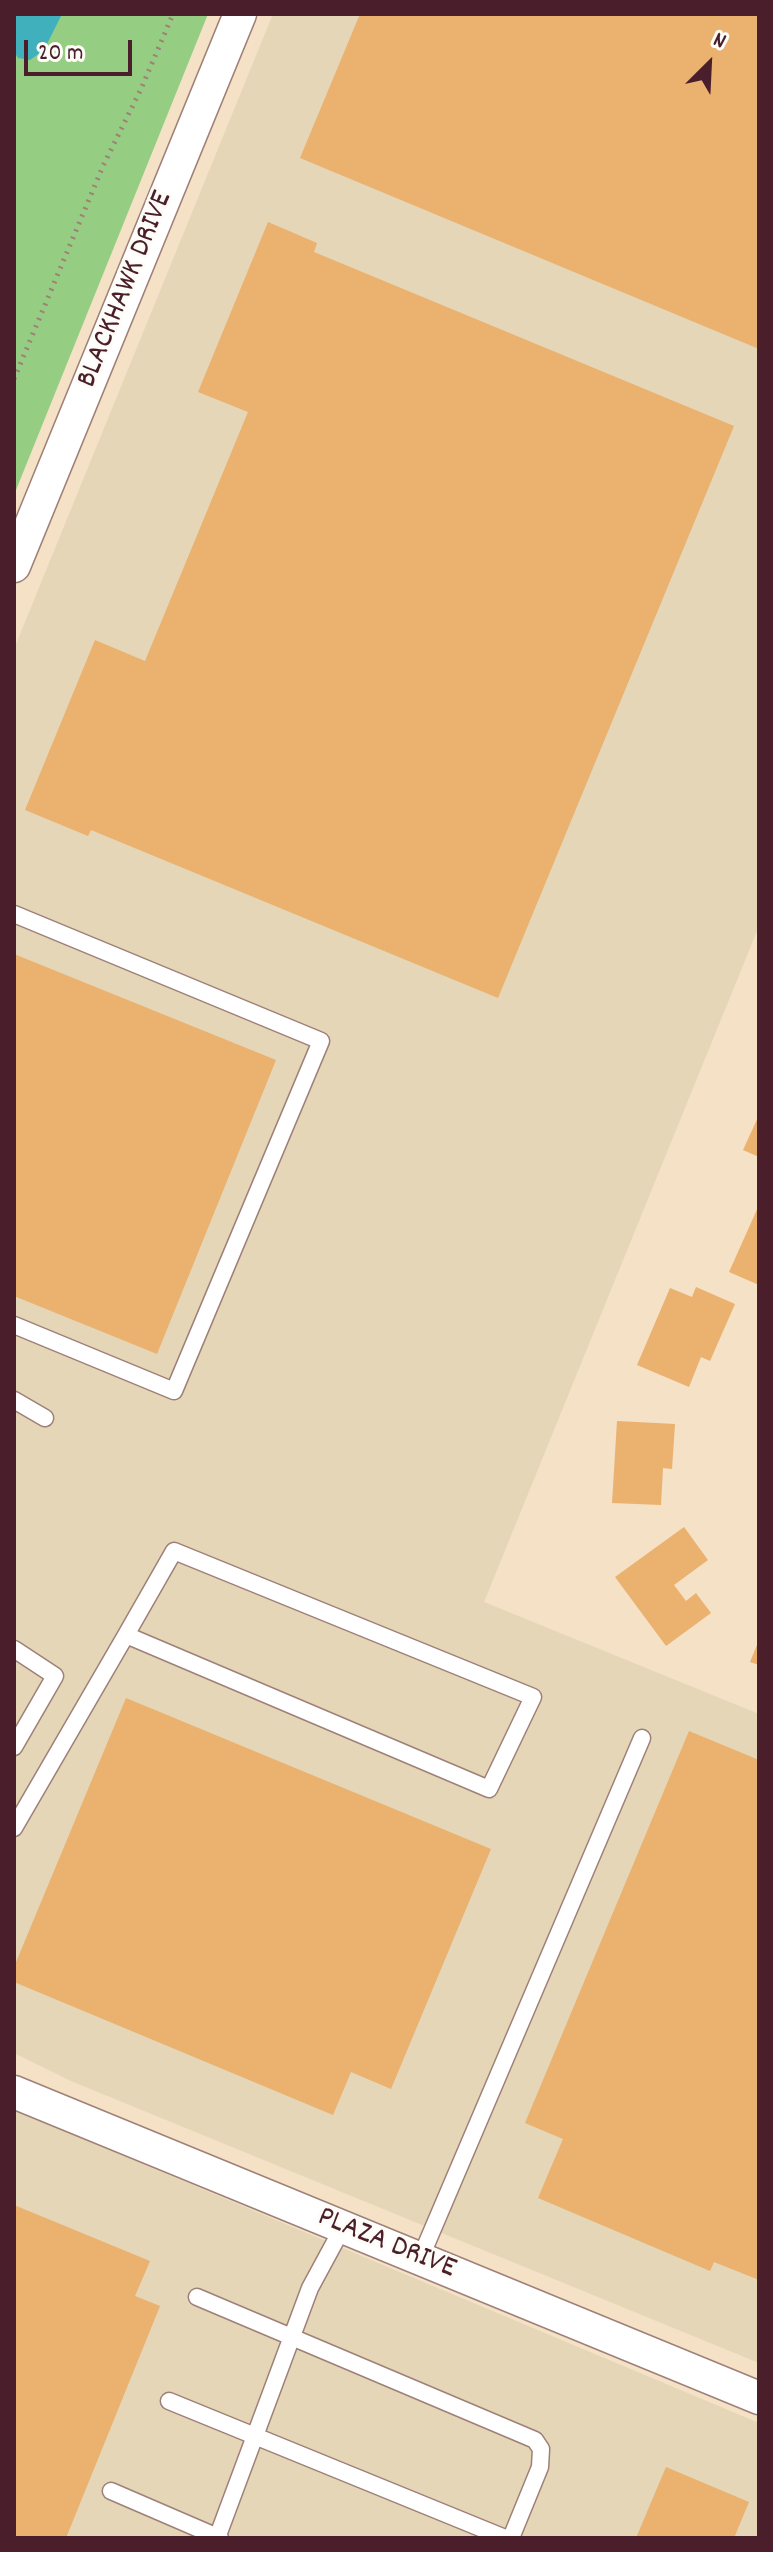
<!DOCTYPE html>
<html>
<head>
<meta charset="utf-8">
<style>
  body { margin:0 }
  #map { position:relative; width:773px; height:2552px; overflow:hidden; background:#f4e1c6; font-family:Dekko,sans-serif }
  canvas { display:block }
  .frame { position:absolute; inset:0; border:16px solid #4a1f2b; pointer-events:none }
  .north { position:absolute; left:669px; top:24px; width:80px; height:80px; -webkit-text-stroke:6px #fdfcf7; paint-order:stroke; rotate:24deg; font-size:22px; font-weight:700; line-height:32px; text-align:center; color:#4a1f2b }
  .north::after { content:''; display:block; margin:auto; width:28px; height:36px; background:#4a1f2b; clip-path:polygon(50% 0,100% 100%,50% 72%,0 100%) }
  .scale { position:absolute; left:24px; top:40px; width:108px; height:36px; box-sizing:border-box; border:4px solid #4a1f2b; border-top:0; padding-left:10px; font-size:24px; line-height:28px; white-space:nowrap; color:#4a1f2b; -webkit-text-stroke:6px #fdfcf7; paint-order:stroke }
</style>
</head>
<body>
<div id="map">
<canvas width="773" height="2552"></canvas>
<div class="frame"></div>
<div class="north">N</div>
<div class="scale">20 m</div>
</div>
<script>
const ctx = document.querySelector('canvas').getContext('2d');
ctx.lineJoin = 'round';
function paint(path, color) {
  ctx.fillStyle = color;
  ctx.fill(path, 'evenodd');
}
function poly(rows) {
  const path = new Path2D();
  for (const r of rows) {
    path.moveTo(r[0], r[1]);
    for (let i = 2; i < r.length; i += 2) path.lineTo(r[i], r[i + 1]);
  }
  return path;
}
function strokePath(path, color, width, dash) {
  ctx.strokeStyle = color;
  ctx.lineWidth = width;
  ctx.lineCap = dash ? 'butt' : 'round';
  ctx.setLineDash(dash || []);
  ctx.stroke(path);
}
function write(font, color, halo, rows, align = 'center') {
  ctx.font = font + ' Dekko,sans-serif';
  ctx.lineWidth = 6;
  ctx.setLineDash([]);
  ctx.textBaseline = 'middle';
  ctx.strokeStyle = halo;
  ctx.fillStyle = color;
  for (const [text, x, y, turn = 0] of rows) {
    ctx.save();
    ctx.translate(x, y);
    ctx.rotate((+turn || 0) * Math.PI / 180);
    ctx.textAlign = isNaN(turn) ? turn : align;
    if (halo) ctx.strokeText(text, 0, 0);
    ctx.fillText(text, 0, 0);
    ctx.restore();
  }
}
paint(poly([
  [273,14,759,14,759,926,484,1602,759,1714,759,2363,71,2081,14,2053,14,649],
  [14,2110,759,2423,759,2538,14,2538]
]), '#e4d6b7');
paint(poly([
  [14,14,208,14,14,495]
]), '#95ce82');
paint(poly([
  [14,14,62,14,44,50,30,60,18,58,14,52]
]), '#41b0bd');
paint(poly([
  [360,14,759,14,759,349,300,158],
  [268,222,317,243,314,252,734,426,498,998,91,830,88,836,25,810,95,640,145,661,248,412,198,392],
  [14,954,276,1060,157,1354,14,1296],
  [759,1115,759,1157,743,1150],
  [759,1205,759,1285,729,1272],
  [696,1287,735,1304,710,1361,701,1357,689,1387,637,1365,670,1288,692,1297],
  [617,1421,675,1424,672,1469,663,1468,661,1505,612,1503],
  [684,1527,708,1560,674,1585,686,1601,696,1593,711,1613,666,1646,615,1577],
  [759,1640,759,1665,750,1662],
  [126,1698,491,1849,391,2089,351,2072,333,2115,14,1982,14,1967],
  [689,1731,759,1760,759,2280,714,2262,710,2271,538,2198,563,2139,525,2123],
  [14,2205,150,2261,135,2296,160,2306,66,2538,14,2538],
  [666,2467,749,2502,734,2538,636,2538]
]), '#eab16f');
const lane = poly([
  [14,914,321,1041,174,1391,14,1325],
  [14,1400,45,1418],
  [14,1649,55,1676,14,1747],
  [14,1828,126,1635,174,1551,533,1697,489,1789,126,1635],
  [420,2259,642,1738],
  [197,2297,535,2440,541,2449,540,2467,511,2538],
  [169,2401,505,2538],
  [111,2491,220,2538],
  [217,2538,310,2288,343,2227]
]);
const street = poly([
  [14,566,240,14],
  [14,2092,759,2398]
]);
strokePath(lane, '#9f8078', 19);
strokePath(street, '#9f8078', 35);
strokePath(poly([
  [14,379,103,166,141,89,173,14]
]), '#9f8078', 5, [2, 6]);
strokePath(lane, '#fff', 16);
strokePath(street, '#fff', 32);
write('30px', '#4a1f2b', '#fdfcf7', [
  ["BLACKHAWK DRIVE",127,290,-68],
  ["PLAZA DRIVE",386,2245,22]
]);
</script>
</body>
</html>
